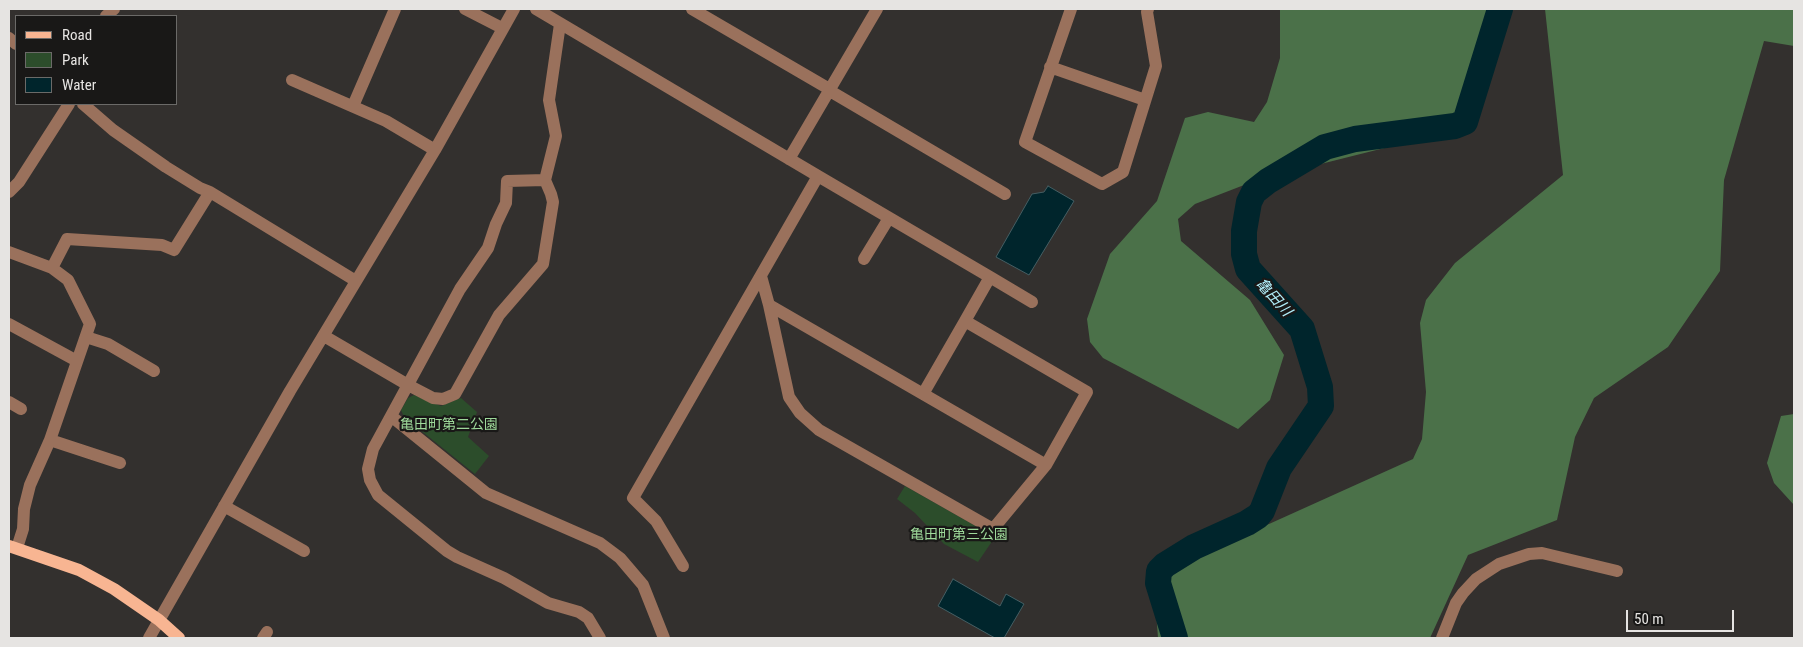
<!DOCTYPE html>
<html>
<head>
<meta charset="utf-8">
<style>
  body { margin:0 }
  #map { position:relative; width:1803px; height:647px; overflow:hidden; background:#33302e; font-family:"Roboto Condensed",sans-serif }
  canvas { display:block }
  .frame { position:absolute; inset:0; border:10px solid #e6e4e2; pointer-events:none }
  .legend { position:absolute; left:15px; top:15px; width:162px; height:90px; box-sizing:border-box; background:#191817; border:1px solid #6b6a68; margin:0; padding:6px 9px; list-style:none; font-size:15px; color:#e6e4e2 }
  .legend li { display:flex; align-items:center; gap:10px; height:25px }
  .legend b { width:25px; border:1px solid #6b6a68 }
  .scale { position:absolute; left:1626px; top:610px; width:108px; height:22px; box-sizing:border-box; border:2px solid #e6e4e2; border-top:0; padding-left:6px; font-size:15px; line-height:18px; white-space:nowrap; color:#e6e4e2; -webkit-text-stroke:4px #191817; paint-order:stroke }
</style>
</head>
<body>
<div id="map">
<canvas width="1803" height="647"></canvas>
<div class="frame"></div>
<ul class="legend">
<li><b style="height:6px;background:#f8b592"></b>Road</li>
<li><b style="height:14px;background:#2c4d2b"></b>Park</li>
<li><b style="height:14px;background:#00252c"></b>Water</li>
</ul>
<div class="scale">50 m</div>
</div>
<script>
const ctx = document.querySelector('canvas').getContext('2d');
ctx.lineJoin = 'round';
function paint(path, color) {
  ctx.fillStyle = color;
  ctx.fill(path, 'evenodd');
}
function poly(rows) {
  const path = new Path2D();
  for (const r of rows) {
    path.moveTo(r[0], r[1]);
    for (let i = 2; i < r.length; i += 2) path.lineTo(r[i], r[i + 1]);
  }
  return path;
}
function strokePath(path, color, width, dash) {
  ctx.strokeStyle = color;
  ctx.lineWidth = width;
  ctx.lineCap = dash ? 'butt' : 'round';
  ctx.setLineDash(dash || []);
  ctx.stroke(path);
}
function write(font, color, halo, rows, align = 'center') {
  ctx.font = font + ' "Roboto Condensed","Noto Sans JP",sans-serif';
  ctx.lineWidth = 4.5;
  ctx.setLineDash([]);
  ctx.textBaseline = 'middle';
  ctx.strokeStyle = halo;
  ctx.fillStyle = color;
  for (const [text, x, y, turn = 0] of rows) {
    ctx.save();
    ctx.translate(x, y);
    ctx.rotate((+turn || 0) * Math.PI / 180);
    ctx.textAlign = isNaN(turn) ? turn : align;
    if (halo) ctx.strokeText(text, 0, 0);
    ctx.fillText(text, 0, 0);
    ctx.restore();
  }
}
paint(poly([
  [414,395,441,406,461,398,477,412,468,437,489,456,475,474,404,417,401,410,408,398],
  [905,486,995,537,978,562,944,544,915,513,897,499]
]), '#2c4d2b');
paint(poly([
  [1280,9,1487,9,1464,128,1257,180,1195,204,1178,219,1181,241,1250,300,1284,355,1270,400,1238,429,1103,358,1090,342,1087,319,1110,254,1157,201,1185,118,1208,112,1254,122,1267,102,1280,58],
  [1545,9,1794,9,1794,46,1764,41,1724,180,1720,271,1668,347,1594,398,1575,437,1557,520,1468,555,1430,638,1158,638,1156,611,1168,567,1181,550,1269,524,1413,459,1422,439,1426,392,1420,323,1426,300,1455,263,1563,175],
  [1794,414,1794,505,1774,483,1767,463,1781,416]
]), '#4b7149');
const water = poly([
  [1048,186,1074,201,1029,275,996,257,1032,194,1044,192,1048,186],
  [953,579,1000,606,1006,594,1024,604,1004,638,995,638,938,606,953,579]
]);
paint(water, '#00252c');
strokePath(water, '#455e63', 1);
strokePath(poly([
  [1175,638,1158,583,1159,571,1165,565,1194,547,1247,523,1258,516,1262,511,1279,468,1321,406,1320,387,1302,329,1248,269,1244,254,1244,231,1249,202,1254,192,1268,181,1325,147,1355,139,1455,126,1465,122,1500,9]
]), '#00252c', 26);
strokePath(poly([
  [465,9,502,28],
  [536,9,818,176],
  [692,9,831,90],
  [1071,9,1025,142,1102,184,1123,172,1156,66,1147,12,1148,9],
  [106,16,114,9],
  [560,24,549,100,556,136,545,180,507,181,506,203,496,224,488,248,460,289,373,449,368,469,370,480,378,495,447,551,457,557,504,578,548,603,579,612,588,618,600,638],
  [9,38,16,44],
  [1050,67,1145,100],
  [292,80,386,121,435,150],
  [830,91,1005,194],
  [83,104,113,130,166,167,200,188,210,192,356,281],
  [353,106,395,9],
  [789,159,877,9],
  [9,192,19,182,69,104],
  [9,252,52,268,67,239,162,245,174,250,210,192],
  [864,259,889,218],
  [990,277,1032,302],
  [769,305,1046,465],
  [9,324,77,361],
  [324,336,408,385,433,398,443,399,455,394,499,315,543,264,553,202,551,194,545,180],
  [86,337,108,344,154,371],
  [923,394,965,321],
  [9,402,21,409],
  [391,416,486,493,600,543,620,558,643,585,664,638],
  [50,440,120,463],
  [224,506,304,551],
  [17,548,23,529,24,509,30,485,50,440,90,324,68,280,52,268],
  [683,566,656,521,633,498,818,176,990,277,965,321,1087,392,1046,465,993,529,819,430,800,413,789,397,769,305,761,276],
  [149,638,290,391,435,150,514,9],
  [263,638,267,632],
  [1442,638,1456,603,1463,593,1476,579,1499,564,1529,554,1542,553,1617,571]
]), '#9a715c', 12);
strokePath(poly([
  [9,546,79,570,114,589,159,620,179,638]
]), '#f8b592', 12);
write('14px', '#9ed99a', '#191817', [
  ["亀田町第二公園",449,425],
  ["亀田町第三公園",959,535]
]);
write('italic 15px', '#b1eefa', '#191817', [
  ["亀田川",1273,298,48]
]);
</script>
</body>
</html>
